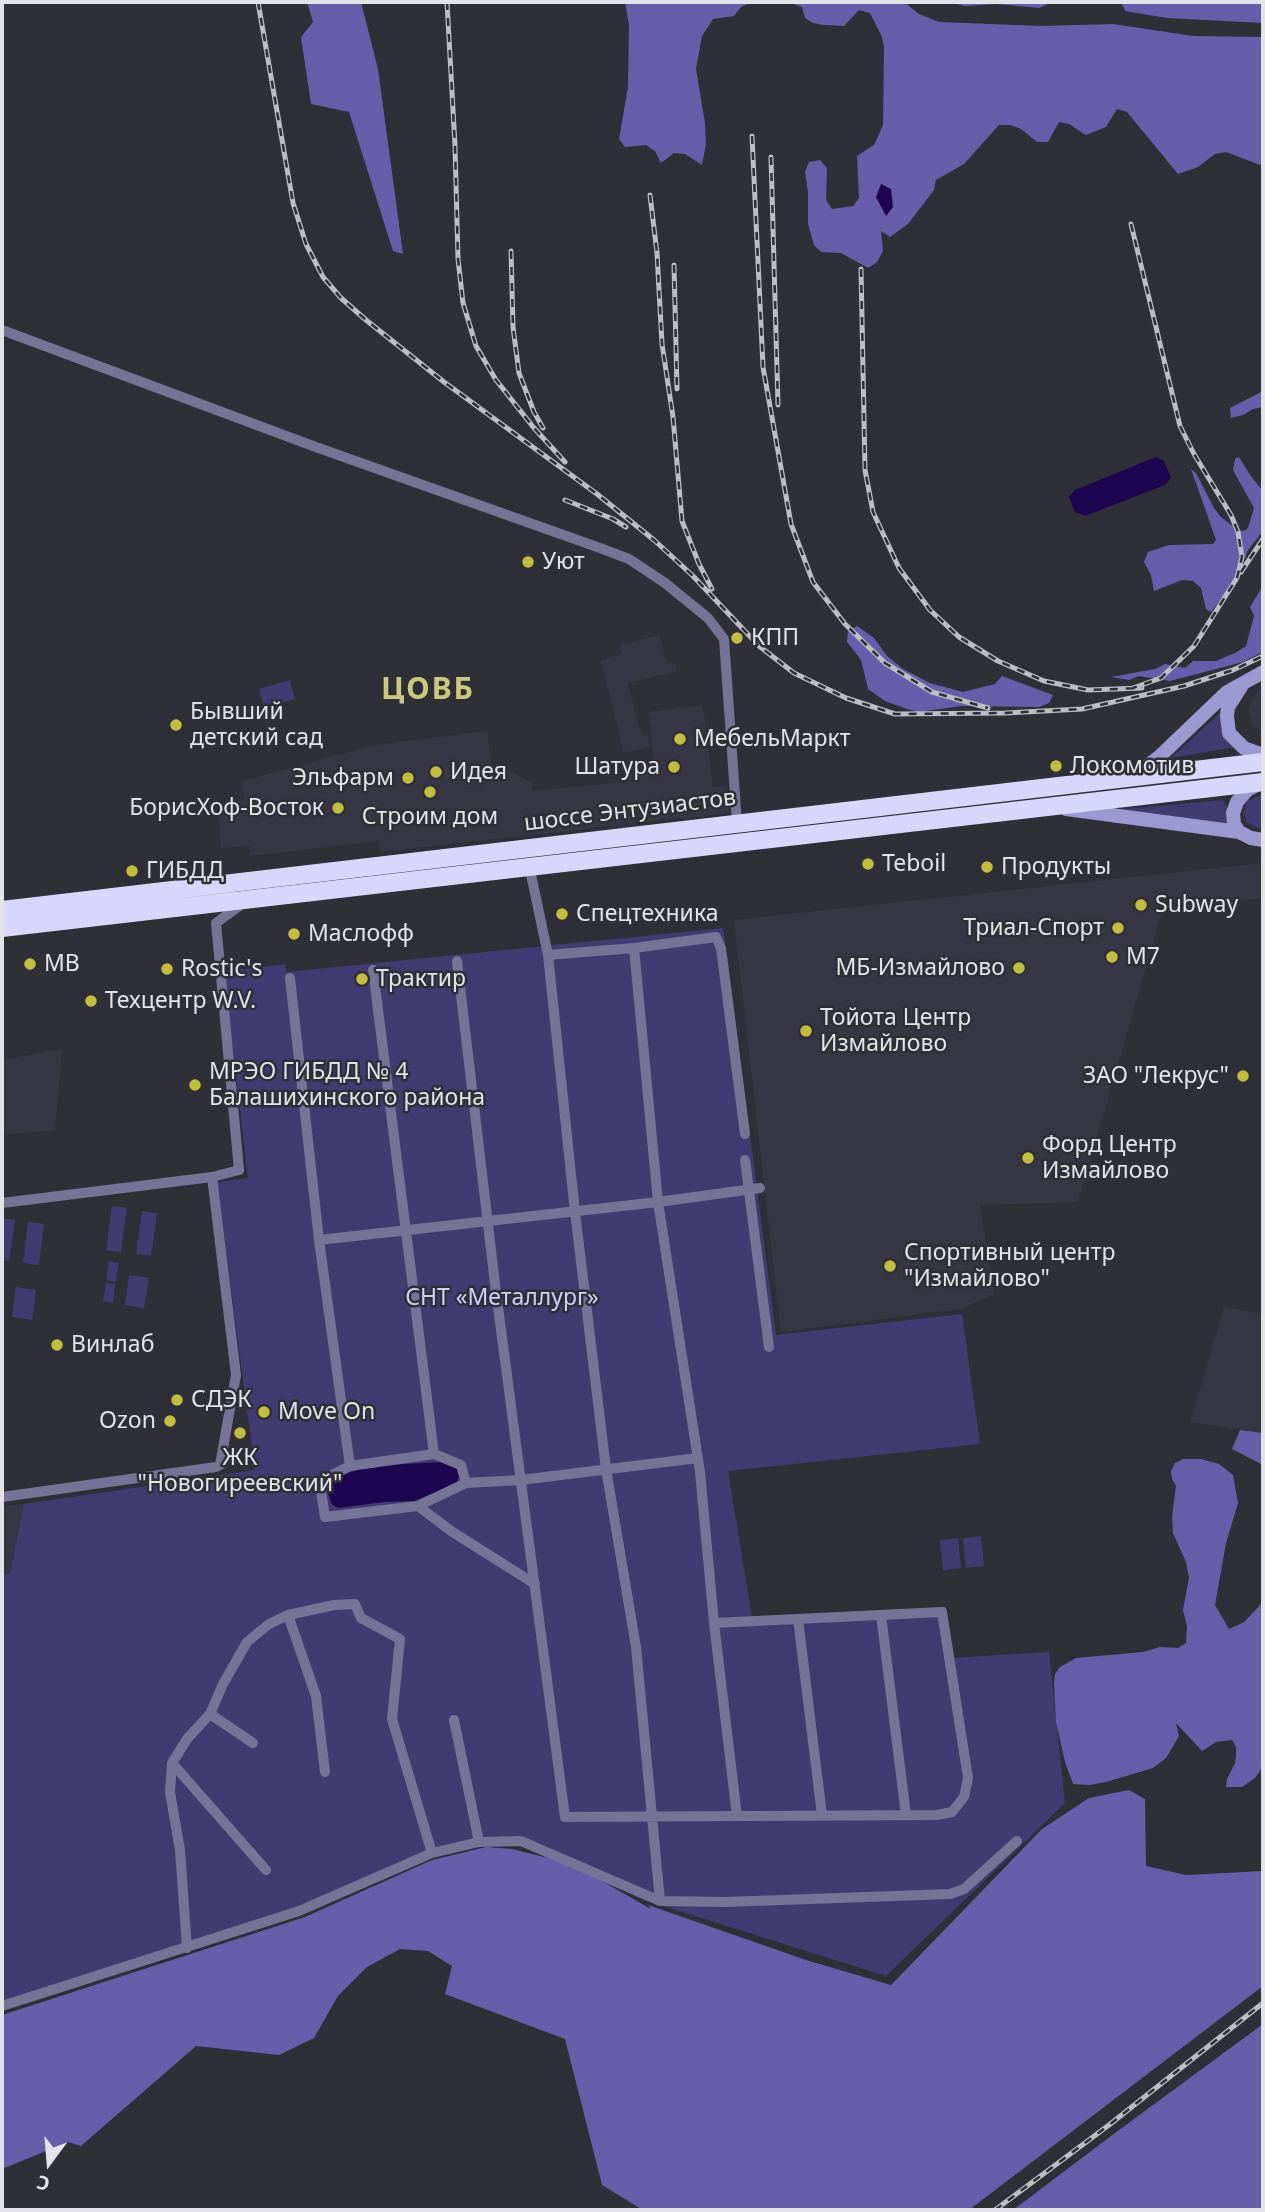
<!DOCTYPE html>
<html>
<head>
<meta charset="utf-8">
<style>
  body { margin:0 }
  #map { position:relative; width:1265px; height:2212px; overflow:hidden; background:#2f2f37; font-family:"Noto Sans",sans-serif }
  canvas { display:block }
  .frame { position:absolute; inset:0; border:4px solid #e2e2e8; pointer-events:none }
  .north { position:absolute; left:14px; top:2128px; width:70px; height:70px; -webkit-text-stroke:5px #2f2f37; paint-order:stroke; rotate:196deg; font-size:19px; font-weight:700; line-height:28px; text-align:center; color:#e2e2e8 }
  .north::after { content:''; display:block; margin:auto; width:24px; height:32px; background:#e2e2e8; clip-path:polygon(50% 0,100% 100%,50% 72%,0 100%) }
</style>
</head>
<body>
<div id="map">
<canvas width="1265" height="2212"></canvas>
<div class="frame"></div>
<div class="north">С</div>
</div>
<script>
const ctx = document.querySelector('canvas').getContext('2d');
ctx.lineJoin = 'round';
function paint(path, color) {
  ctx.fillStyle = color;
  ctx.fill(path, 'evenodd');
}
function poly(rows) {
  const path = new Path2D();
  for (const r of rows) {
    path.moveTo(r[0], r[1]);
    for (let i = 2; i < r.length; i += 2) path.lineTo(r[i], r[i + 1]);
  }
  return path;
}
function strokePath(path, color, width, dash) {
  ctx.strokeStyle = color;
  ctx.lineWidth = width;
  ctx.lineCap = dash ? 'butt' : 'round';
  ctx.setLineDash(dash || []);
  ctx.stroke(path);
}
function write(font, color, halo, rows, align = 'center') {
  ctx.font = font + ' "Noto Sans",sans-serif';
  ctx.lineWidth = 5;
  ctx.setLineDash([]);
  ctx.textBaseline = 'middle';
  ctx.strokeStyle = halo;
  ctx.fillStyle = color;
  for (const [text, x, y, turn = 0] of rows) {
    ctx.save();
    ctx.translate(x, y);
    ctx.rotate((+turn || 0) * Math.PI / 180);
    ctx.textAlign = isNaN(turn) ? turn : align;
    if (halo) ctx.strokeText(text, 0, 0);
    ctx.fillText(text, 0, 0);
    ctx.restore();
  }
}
paint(poly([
  [660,635,667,664,675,662,677,671,628,683,639,728,643,736,647,735,651,747,624,753,601,660,622,654,620,645],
  [1263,689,1263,730,1262,730,1252,727,1248,710,1256,692],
  [703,705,713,787,725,786,729,813,380,852,378,841,250,856,249,846,221,848,218,801,244,800,242,781,375,745,487,731,492,768,501,767,532,782,533,791,624,782,623,772,655,766,648,712],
  [1263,863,1263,898,1163,909,1078,1202,980,1205,994,1294,961,1309,781,1332,734,920],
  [62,1049,55,1130,2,1135,2,1060],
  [1224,1307,1263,1314,1263,1433,1190,1422],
  [24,1504,10,1573,2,1575,2,1506]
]), '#373644');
paint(poly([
  [290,680,295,699,264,708,259,689],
  [1222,711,1236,747,1171,758],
  [1263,795,1263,829,1255,827,1246,822,1244,812,1247,801],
  [1223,800,1229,811,1229,828,1114,810],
  [723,928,776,1335,962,1314,980,1444,728,1471,752,1617,946,1607,951,1658,1049,1652,1065,1803,886,1976,644,1900,521,1844,477,1846,444,1854,401,1869,308,1911,2,2011,2,1575,10,1573,24,1504,255,1470,217,1182,248,1178,224,972,285,964,287,972],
  [112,1206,127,1208,121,1252,106,1250],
  [142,1211,157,1213,151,1256,136,1254],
  [2,1218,15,1220,9,1261,2,1260],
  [28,1222,44,1224,39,1265,23,1263],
  [109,1262,119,1263,116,1282,106,1280],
  [129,1275,149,1278,144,1308,125,1305],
  [106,1283,115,1284,113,1303,103,1301],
  [16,1287,36,1290,32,1320,12,1317],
  [981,1536,984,1566,966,1568,963,1538],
  [958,1538,961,1568,943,1570,940,1540]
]), '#423b72');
paint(poly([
  [307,2,361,2,378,69,403,254,393,251,349,112,311,104,301,37,313,22],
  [625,2,765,2,750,3,741,7,734,16,713,19,702,36,696,69,705,123,706,144,702,165,685,154,674,153,661,163,655,151,646,145,625,147,619,139,628,87,629,25],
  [788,2,904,2,919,14,939,22,1041,26,1113,24,1193,36,1263,37,1263,166,1226,152,1215,154,1198,167,1178,174,1127,112,1117,109,1106,127,1086,135,1069,124,1059,122,1048,142,1037,142,1021,129,1010,125,999,125,964,164,936,180,934,190,908,224,890,237,881,231,883,251,877,262,868,268,841,253,821,252,814,245,808,224,808,192,805,172,809,162,820,160,827,168,826,200,832,209,853,206,859,198,857,156,874,145,883,125,884,47,882,37,870,13,859,10,844,26,824,25,813,23,805,18,802,7],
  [948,2,1050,2,1050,3,1039,8,997,4,965,6],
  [1121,2,1263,2,1263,23,1167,18,1125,11],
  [1263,391,1263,407,1253,409,1243,415,1231,418,1230,408],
  [1239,457,1250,475,1263,491,1263,531,1248,550,1237,578,1211,612,1206,609,1201,588,1193,581,1182,580,1154,591,1151,575,1144,562,1148,552,1169,545,1213,544,1216,540,1191,469,1196,473,1214,508,1221,517,1238,530,1244,531,1248,528,1254,508,1233,470,1235,459],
  [1263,586,1263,652,1243,662,1170,681,1139,676,1129,680,1111,677,1155,669,1165,664,1185,668,1193,661,1216,661,1237,652,1246,646,1254,616,1250,607],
  [857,626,874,638,887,656,903,669,930,683,963,692,995,684,1002,676,1053,695,1049,703,1039,707,962,706,918,712,907,709,885,701,868,689,861,660,847,642,848,631],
  [1240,1430,1263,1433,1263,1465,1232,1449],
  [1183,1459,1201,1459,1219,1464,1233,1475,1238,1503,1226,1543,1215,1605,1229,1629,1244,1622,1263,1602,1263,1638,1261,1640,1263,1650,1263,1758,1260,1771,1255,1778,1242,1787,1226,1787,1227,1779,1235,1763,1236,1755,1236,1747,1232,1740,1216,1742,1202,1751,1176,1723,1179,1736,1166,1758,1153,1768,1106,1782,1090,1785,1073,1784,1065,1762,1056,1722,1054,1682,1055,1674,1060,1667,1076,1658,1143,1652,1160,1647,1178,1648,1186,1643,1187,1626,1183,1610,1189,1578,1186,1562,1173,1533,1172,1517,1176,1486,1172,1479,1171,1471,1175,1463],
  [1129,1790,1145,1799,1146,1866,1186,1875,1263,1871,1263,1986,969,2210,643,2210,602,2185,565,2039,445,1994,452,1966,428,1951,400,1949,367,1967,338,1996,314,2038,279,2055,196,2046,81,2146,68,2142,2,2169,2,2015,305,1917,432,1860,486,1847,512,1849,572,1864,651,1909,648,1905,806,1960,891,1985,1042,1829,1089,1798],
  [1263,2024,1263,2210,1013,2210,1115,2133]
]), '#675dab');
paint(poly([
  [881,184,891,189,893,207,886,216,876,197],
  [1156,457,1164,461,1171,478,1165,485,1085,516,1075,512,1069,497,1075,490],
  [444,1462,456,1467,459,1477,456,1484,414,1501,384,1502,339,1508,332,1505,328,1493,332,1481,340,1476,368,1466]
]), '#1e0550');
strokePath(poly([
  [2,330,313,446,600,548,629,559,665,583,708,618,724,639,737,823],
  [529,865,548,955,575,1212,606,1469,636,1647,660,1901],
  [634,948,658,1202,700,1472,714,1623,737,1816],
  [548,955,634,948,716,937,721,948,745,1134],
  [457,961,495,1284,565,1817,937,1815,952,1812,964,1797,968,1778,942,1612,714,1623],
  [373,970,434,1454],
  [290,978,319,1240,350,1466],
  [745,1160,769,1347],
  [2,1203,212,1177,239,1170,216,923,242,904],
  [319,1240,658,1202,760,1188],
  [466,1483,418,1506,325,1517,321,1491,328,1477,350,1466,434,1454,461,1465,466,1483,521,1480,698,1458],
  [2,1497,216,1467,220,1465,236,1375,212,1177],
  [418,1506,451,1531,535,1584],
  [288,1615,316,1696,325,1772],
  [881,1615,906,1815],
  [798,1619,822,1815],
  [210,1714,253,1743],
  [454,1720,479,1842],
  [172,1763,266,1870],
  [187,1948,180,1850,170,1792,172,1763,187,1739,210,1714,223,1684,247,1642,269,1624,288,1615,334,1605,355,1604,361,1618,400,1639,392,1719,432,1853],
  [2,2006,299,1911,432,1853,479,1842,521,1841,660,1901,726,1902,950,1894,964,1889,1017,1841]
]), '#757396', 10);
strokePath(poly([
  [1241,687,1228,707,1227,716,1229,733,1244,748,1263,755],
  [1132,777,1159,757,1227,692,1263,672],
  [1066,809,1239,832,1251,838,1263,840],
  [1239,832,1234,824,1233,813,1237,802,1247,790,1259,784]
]), '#9c98d1', 14);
strokePath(poly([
  [2,910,1263,762],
  [2,928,1263,782]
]), '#d8d6fa', 18);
const rail = poly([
  [258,2,293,203,306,244,323,277,341,298,366,320,444,382,597,494,654,540,692,575,759,646,794,673,846,698,895,714,1005,713,1082,709,1184,686,1233,670,1263,656],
  [447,2,455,146,458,259,463,303,476,346,496,380,534,428,565,462],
  [752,136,763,367,791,524,813,582,845,624,885,663,932,692,988,708],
  [771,157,778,405],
  [650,195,657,253,662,344,673,417,682,521,699,564,712,589],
  [1131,224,1180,426,1194,454,1231,515,1238,532,1242,557,1237,578,1194,646,1161,678,1133,688],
  [511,251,513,327,519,373,534,412,543,428],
  [674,265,677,389],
  [861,269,865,470,873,512,899,568,930,610,959,637,998,661,1044,681,1088,690,1142,688],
  [565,500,613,519,626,527],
  [1241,572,1263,539],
  [995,2210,1109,2125,1263,2003]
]);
strokePath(rail, '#bdbdc4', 5);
strokePath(rail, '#2f2f37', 2.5, [8]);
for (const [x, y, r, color] of [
  [528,562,7,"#c2bd3f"],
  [737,638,7,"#c2bd3f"],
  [176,725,7,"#c2bd3f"],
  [680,739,7,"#c2bd3f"],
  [1056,766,7,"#c2bd3f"],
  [674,767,7,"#c2bd3f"],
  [436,772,7,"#c2bd3f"],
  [408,778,7,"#c2bd3f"],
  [430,792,7,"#c2bd3f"],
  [338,808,7,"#c2bd3f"],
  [868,864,7,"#c2bd3f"],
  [987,867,7,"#c2bd3f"],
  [132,871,7,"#c2bd3f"],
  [1141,905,7,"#c2bd3f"],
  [562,914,7,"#c2bd3f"],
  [1118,928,7,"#c2bd3f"],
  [294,934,7,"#c2bd3f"],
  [1112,957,7,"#c2bd3f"],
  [30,964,7,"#c2bd3f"],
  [1019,968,7,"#c2bd3f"],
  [167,969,7,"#c2bd3f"],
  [362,979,7,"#c2bd3f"],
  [91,1001,7,"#c2bd3f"],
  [806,1031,7,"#c2bd3f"],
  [1243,1076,7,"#c2bd3f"],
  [195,1085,7,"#c2bd3f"],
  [1028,1158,7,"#c2bd3f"],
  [890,1266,7,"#c2bd3f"],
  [57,1345,7,"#c2bd3f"],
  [177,1400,7,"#c2bd3f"],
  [264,1412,7,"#c2bd3f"],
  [170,1421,7,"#c2bd3f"],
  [240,1433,7,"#c2bd3f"]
]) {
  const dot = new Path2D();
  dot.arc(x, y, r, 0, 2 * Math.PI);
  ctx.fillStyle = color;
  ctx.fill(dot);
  strokePath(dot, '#2f2f37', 2.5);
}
write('23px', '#e2e2e8', '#2f2f37', [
  ["Уют",542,562],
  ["КПП",751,638],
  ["Бывший",190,712],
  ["детский сад",190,738],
  ["МебельМаркт",694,739],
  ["Локомотив",1070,766],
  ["Шатура",660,767,"right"],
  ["Идея",450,772],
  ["Эльфарм",394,778,"right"],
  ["БорисХоф-Восток",324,808,"right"],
  ["Строим дом",430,817,"center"],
  ["Teboil",882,864],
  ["Продукты",1001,867],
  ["ГИБДД",146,871],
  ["Subway",1155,905],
  ["Спецтехника",576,914],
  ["Триал-Спорт",1104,928,"right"],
  ["Маслофф",308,934],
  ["М7",1126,957],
  ["MB",44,964],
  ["МБ-Измайлово",1005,968,"right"],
  ["Rostiс's",181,969],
  ["Трактир",376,979],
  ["Техцентр W.V.",105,1001],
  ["Тойота Центр",820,1018],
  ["Измайлово",820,1044],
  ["МРЭО ГИБДД № 4",209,1072],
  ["Балашихинского района",209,1098],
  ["ЗАО \"Лекрус\"",1229,1076,"right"],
  ["Форд Центр",1042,1145],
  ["Измайлово",1042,1171],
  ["Спортивный центр",904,1253],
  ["\"Измайлово\"",904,1279],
  ["Винлаб",71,1345],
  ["СДЭК",191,1400],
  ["Move On",278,1412],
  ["Ozon",156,1421,"right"],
  ["ЖК",240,1458,"center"],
  ["\"Новогиреевский\"",240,1484,"center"]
], 'left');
write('23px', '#e2e2e8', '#2f2f37', [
  ["шоссе Энтузиастов",630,811,-7]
]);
write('23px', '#d0cefa', '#2f2f37', [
  ["СНТ «Металлург»",502,1298]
]);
ctx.letterSpacing = '2px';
write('bold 30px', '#cbca7c', '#2f2f37', [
  ["ЦОВБ",428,690]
]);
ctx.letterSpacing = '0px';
</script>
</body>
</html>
